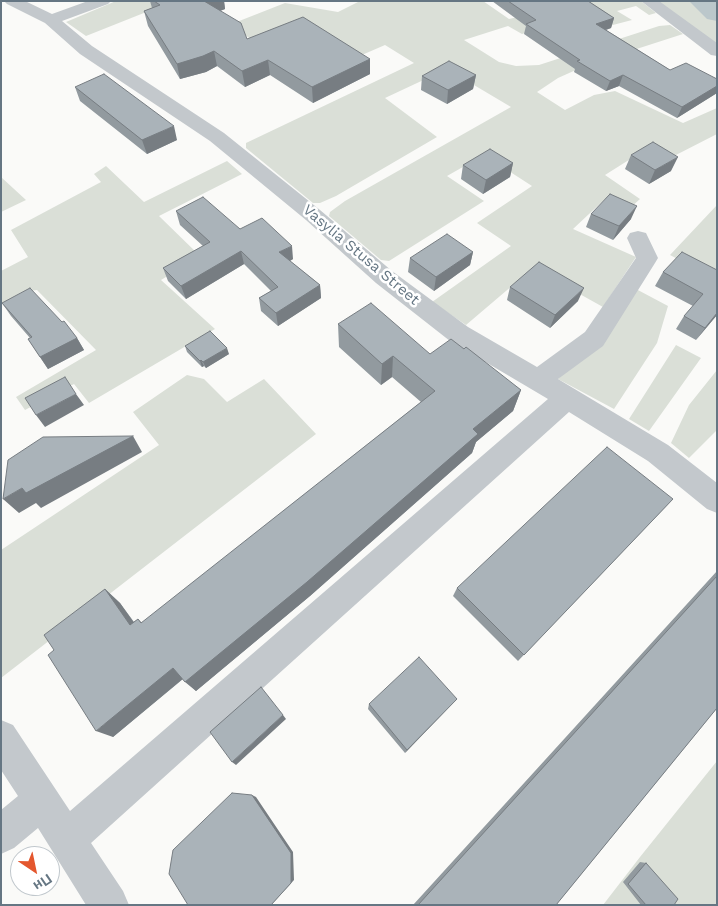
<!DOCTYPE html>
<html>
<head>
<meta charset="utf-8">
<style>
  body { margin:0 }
  #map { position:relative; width:718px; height:906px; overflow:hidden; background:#fafaf8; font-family:"Work Sans",sans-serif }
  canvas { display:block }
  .frame { position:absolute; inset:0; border:2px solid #657683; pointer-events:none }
  .north { position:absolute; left:10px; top:846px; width:50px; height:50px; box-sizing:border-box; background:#fff; border:1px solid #c1c8cd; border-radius:50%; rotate:146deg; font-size:14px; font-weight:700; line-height:20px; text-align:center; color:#657683 }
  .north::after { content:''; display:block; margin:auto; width:18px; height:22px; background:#e4572e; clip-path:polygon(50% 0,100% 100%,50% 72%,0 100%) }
</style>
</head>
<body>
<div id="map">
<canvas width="718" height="906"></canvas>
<div class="frame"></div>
<div class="north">Пн</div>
</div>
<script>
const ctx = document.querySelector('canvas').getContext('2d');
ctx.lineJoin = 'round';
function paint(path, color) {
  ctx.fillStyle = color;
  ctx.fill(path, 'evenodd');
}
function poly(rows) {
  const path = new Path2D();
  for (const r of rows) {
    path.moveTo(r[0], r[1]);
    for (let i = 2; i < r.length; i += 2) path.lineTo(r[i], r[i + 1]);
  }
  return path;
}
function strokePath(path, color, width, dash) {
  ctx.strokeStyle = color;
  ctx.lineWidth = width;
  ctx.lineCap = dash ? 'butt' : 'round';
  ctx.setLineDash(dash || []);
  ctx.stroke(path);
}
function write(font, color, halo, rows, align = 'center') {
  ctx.font = font + ' "Work Sans",sans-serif';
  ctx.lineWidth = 5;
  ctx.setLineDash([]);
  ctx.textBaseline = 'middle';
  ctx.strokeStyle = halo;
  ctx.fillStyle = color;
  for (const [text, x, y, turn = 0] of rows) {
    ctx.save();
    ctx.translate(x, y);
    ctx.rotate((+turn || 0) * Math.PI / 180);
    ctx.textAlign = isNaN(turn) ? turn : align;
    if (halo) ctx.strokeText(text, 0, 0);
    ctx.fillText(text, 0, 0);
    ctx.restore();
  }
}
paint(poly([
  [116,1,174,1,86,36,66,22],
  [360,1,483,1,509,19,587,1,641,1,656,13,649,15,636,6,617,11,632,20,609,26,541,28,522,34,508,26,464,40,499,62,516,66,539,65,659,26,670,25,683,34,587,65,558,78,537,92,565,110,594,95,615,91,683,123,717,108,717,134,672,157,651,146,605,175,640,199,629,209,605,199,573,229,636,257,603,307,533,268,466,325,432,302,511,246,477,223,532,186,484,155,447,176,484,201,389,261,381,260,329,216,330,212,345,201,511,107,447,69,385,98,437,137,336,196,320,203,313,203,246,148,246,143,414,63,385,45,348,61,259,44,229,25,285,3,338,12],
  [657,1,717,1,717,44],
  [227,161,242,174,159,216,200,256,161,280,215,329,89,403,74,384,25,410,16,397,96,350,37,290,22,292,1,305,1,271,28,257,11,230,101,182,94,174,106,166,144,202],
  [1,177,26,200,1,212],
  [717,205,717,303,715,279,670,255],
  [636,289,668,306,657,343,614,409,558,379],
  [676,345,701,358,649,431,629,419],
  [717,370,717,430,689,458,671,443,689,405],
  [187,375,204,379,227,402,264,379,316,434,1,678,1,550,159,445,133,412],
  [717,761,717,905,603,905,640,857]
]), '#dadfd7');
paint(poly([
  [689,1,717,1,717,21,707,19,689,1]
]), '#bbc7cb');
paint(poly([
  [4,1,25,1,52,14,88,1,111,1,108,4,62,21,92,46,224,133,320,210,392,271,468,327,537,367,585,332,636,258,627,238,630,233,638,231,646,233,658,258,655,263,603,346,558,379,668,445,717,483,717,513,707,509,648,461,569,412,91,843,123,891,129,905,86,905,38,828,14,848,1,854,1,810,18,796,1,770,1,720,13,725,70,811,548,399,450,341,376,283,306,220,210,141,80,54,45,23,7,4,4,1],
  [641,1,659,1,717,43,717,56,711,55,641,1]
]), '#c3c8cc');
paint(poly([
  [150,1,224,1,225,9,220,11,247,39,370,59,370,74,313,103,270,75,245,87,217,66,206,72,180,79,148,26,144,11,152,8],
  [492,1,588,1,614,18,611,28,606,30,670,70,717,79,717,93,677,118,619,86,606,91,574,72,575,69,524,34,526,26],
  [476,75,473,89,447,104,421,90,422,76],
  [75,87,177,140,147,154,80,101],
  [631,155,671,171,649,184,625,169],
  [513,163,510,177,483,194,461,179,463,165],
  [176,211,240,229,293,259,290,261,320,285,321,298,278,326,261,311,259,298,271,291,244,264,186,299,168,281,163,268,203,246,180,225],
  [591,214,631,219,613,240,586,227],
  [473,252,470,265,434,291,408,272,410,258],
  [717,270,717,315,696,340,676,329,684,316,693,306,655,286,663,272],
  [510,287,578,301,550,328,507,300],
  [2,303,62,322,77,338,84,350,48,369,28,339,30,338,11,316],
  [338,324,430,354,464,349,521,390,513,411,476,442,472,453,310,596,196,691,183,679,113,737,54,650,105,589,120,603,134,622,138,619,142,623,421,402,392,377,381,385,339,347],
  [185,346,229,354,206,368,204,366,202,367,187,352],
  [673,499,518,661,453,596,457,588],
  [717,571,717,708,556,905,413,905],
  [453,703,405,753,368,709,369,704],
  [640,862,646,863,674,905,641,905,623,882]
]), '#929a9f');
paint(poly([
  [203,1,224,1,225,9,206,16],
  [614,18,611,28,593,34,596,24],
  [214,51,217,66,206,72,180,79,177,64],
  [370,59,370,74,313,103,312,87],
  [268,60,270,75,245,87,242,71],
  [476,75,473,89,447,104,448,90],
  [623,75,619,86,606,91,610,81],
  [717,86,717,93,677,118,682,107],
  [174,126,177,140,147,154,142,140],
  [678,157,671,171,649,184,655,170],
  [513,163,510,177,483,194,486,180],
  [637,206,631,219,613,240,619,226],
  [292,246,293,259,281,266,279,252],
  [241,251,244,264,186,299,181,286],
  [473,252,470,265,434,291,436,277],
  [320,285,321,298,278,326,276,313],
  [584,288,578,301,550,328,555,315],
  [717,313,717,315,696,340,705,328],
  [77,338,84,350,48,369,40,357],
  [227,348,229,354,206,368,203,362],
  [393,356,392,377,381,385,382,364],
  [201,360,204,366,202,367,200,361],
  [521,390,513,411,476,442,472,453,310,596,196,691,185,682,473,429],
  [76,394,84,405,45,427,36,415],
  [133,436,142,452,41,508,36,503,19,513,3,499,22,488],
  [105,589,120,603,144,637,130,625],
  [173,668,185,677,113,737,96,731],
  [457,699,453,703,405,753,407,750],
  [283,715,286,719,236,765,232,762],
  [252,795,256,797,293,852,294,880,271,905]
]), '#777d82');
const building = poly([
  [154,1,204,1,241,23,247,39,303,17,370,59,312,87,268,60,242,71,214,51,203,56,177,64,144,11,160,5,154,1],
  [508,1,588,1,614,18,596,24,670,70,686,63,717,79,717,86,682,107,623,75,610,81,577,61,580,60,526,24,536,20,508,1],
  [449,61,476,75,448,90,422,76,449,61],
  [104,74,174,126,142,140,75,87,104,74],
  [653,142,678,157,655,170,631,155,653,142],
  [490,149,513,163,486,180,463,165,490,149],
  [610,194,637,206,619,226,591,214,610,194],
  [203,197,240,229,262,218,292,246,279,252,320,285,276,313,259,298,278,287,241,251,181,286,163,268,210,242,176,211,203,197],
  [447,234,473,252,436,277,410,258,447,234],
  [682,252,717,270,717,313,705,328,684,316,703,294,663,272,682,252],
  [539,262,584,288,555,315,510,287,539,262],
  [30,288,62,322,64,321,77,338,40,357,28,339,32,337,2,303,30,288],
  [371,303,430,354,451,339,464,349,466,347,521,390,473,429,478,434,307,582,185,682,173,668,96,731,48,655,54,650,44,635,105,589,130,625,138,619,141,623,435,391,393,356,382,364,338,324,371,303],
  [210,331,227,348,203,362,201,360,200,361,185,346,210,331],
  [65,377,76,394,36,415,25,398,65,377],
  [133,436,26,493,22,488,3,499,8,460,43,437,133,436],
  [607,447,673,499,524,655,457,588,607,447],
  [717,576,717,708,556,905,418,905,717,576],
  [419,657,457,699,407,750,369,704,419,657],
  [261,687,283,715,232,762,210,732,261,687],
  [232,793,252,795,291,853,291,883,271,905,188,905,169,874,173,850,232,793],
  [646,863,678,899,674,905,646,905,628,884,646,863]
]);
paint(building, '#aab3b9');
strokePath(building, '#777d82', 1);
write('15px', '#657683', '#fff', [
  ["Vasylia Stusa Street",361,255,40]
]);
</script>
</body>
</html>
